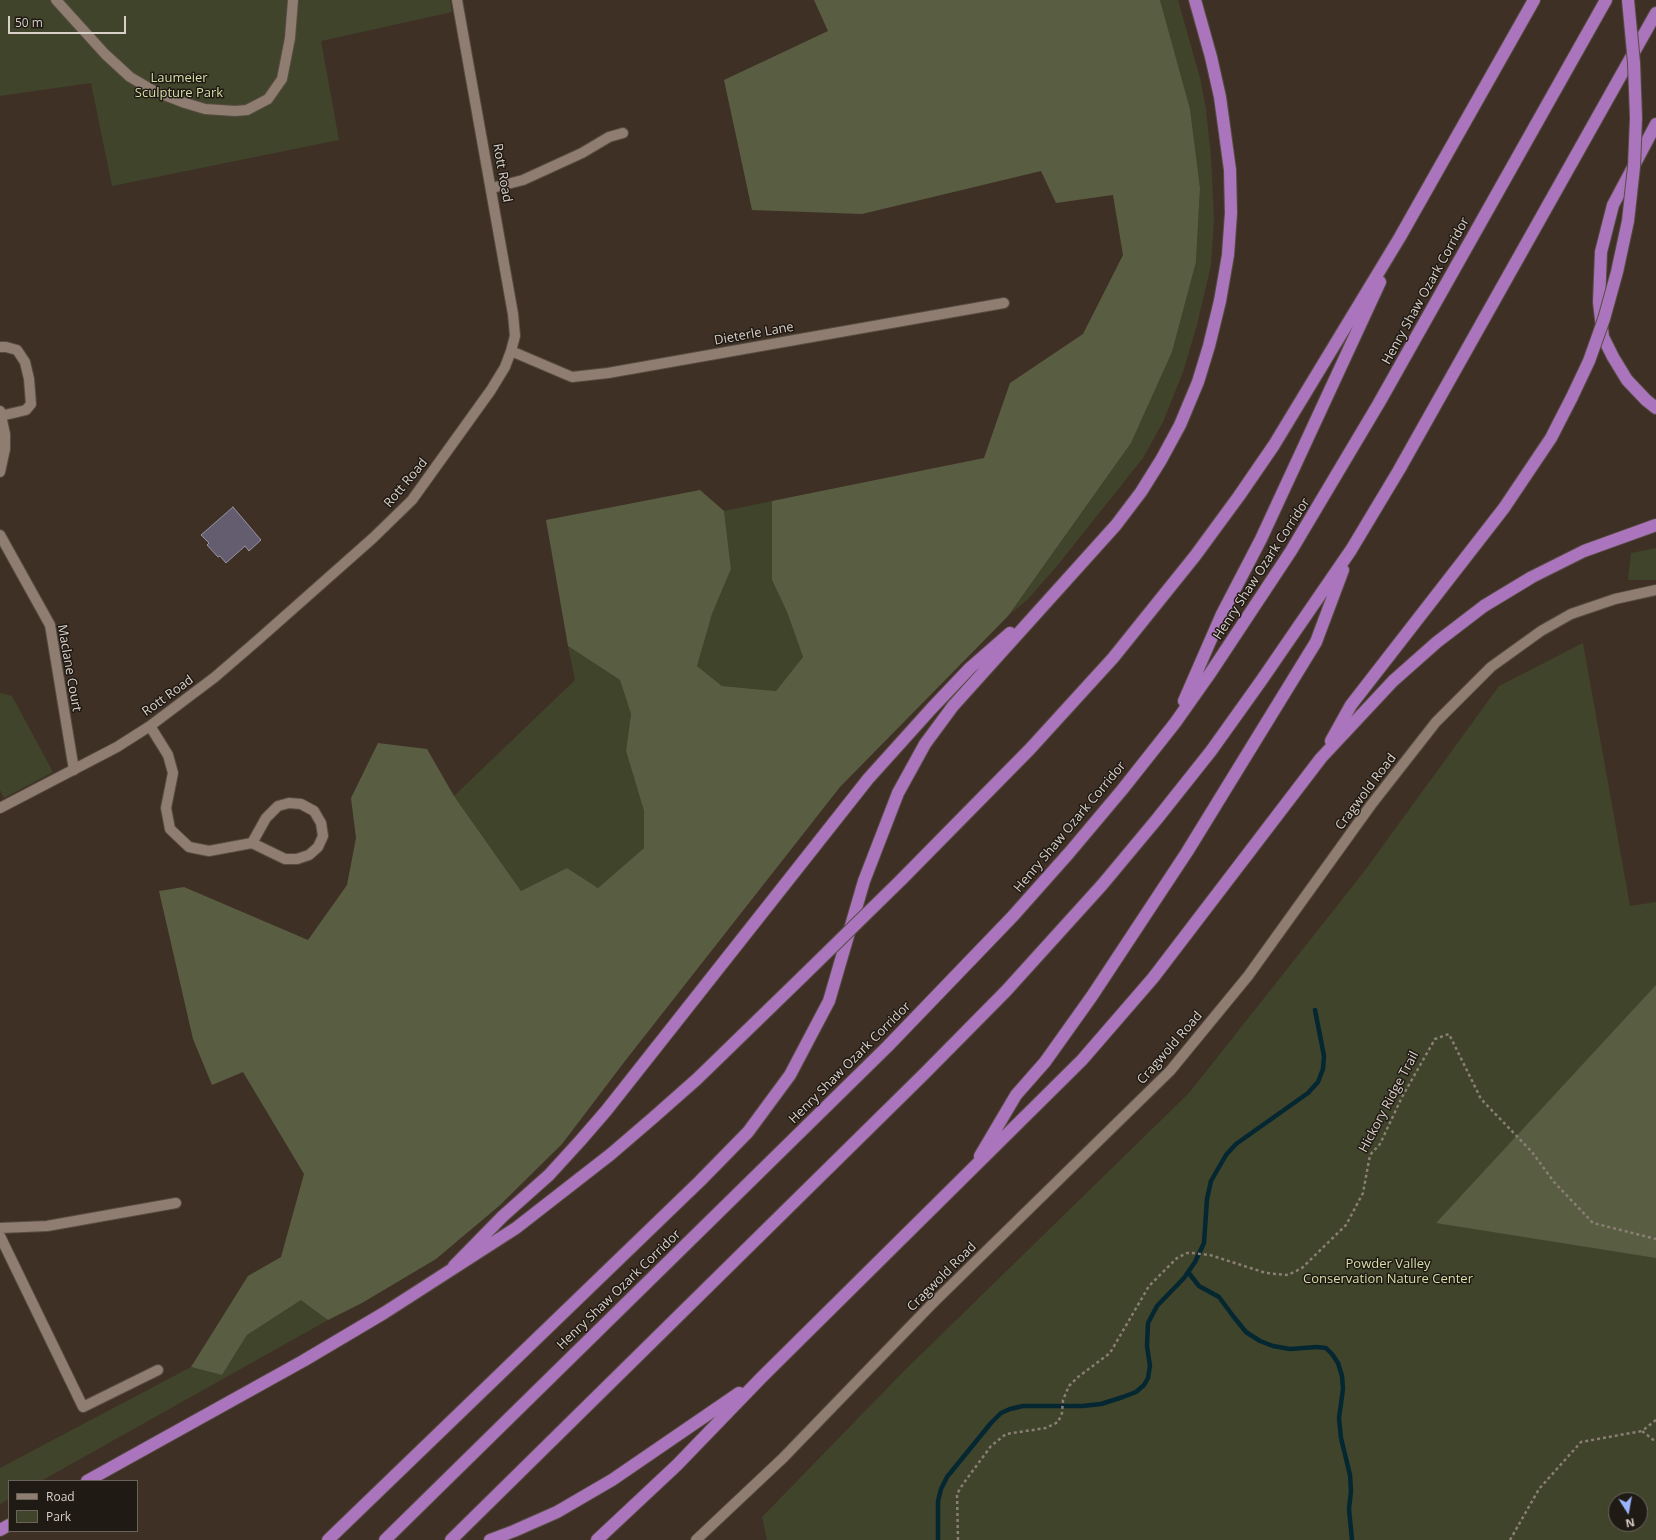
<!DOCTYPE html>
<html>
<head>
<meta charset="utf-8">
<style>
  body { margin:0 }
  #map { position:relative; width:1656px; height:1540px; overflow:hidden; background:#3f3025; font-family:"Open Sans",sans-serif }
  canvas { display:block }
  .legend { position:absolute; left:8px; top:1480px; width:130px; height:52px; box-sizing:border-box; background:#201a14; border:1px solid #6a635c; margin:0; padding:5px 7px; list-style:none; font-size:12px; color:#d9d0c9 }
  .legend li { display:flex; align-items:center; gap:8px; height:20px }
  .legend b { width:20px; border:1px solid #6a635c }
  .north { position:absolute; left:1608px; top:1492px; width:40px; height:40px; box-sizing:border-box; background:#201a14; border:1px solid #6a635c; border-radius:50%; rotate:169deg; font-size:11px; font-weight:700; line-height:16px; text-align:center; color:#d9d0c9 }
  .north::after { content:''; display:block; margin:auto; width:14px; height:18px; background:#9ab5fd; clip-path:polygon(50% 0,100% 100%,50% 72%,0 100%) }
  .scale { position:absolute; left:8px; top:16px; width:118px; height:18px; box-sizing:border-box; border:2px solid #d9d0c9; border-top:0; padding-left:5px; font-size:12px; line-height:14px; white-space:nowrap; color:#d9d0c9; -webkit-text-stroke:3px #201a14; paint-order:stroke }
</style>
</head>
<body>
<div id="map">
<canvas width="1656" height="1540"></canvas>
<ul class="legend">
<li><b style="height:5px;background:#8e7d70"></b>Road</li>
<li><b style="height:11px;background:#40442b"></b>Park</li>
</ul>
<div class="north">N</div>
<div class="scale">50 m</div>
</div>
<script>
const ctx = document.querySelector('canvas').getContext('2d');
ctx.lineJoin = 'round';
function paint(path, color) {
  ctx.fillStyle = color;
  ctx.fill(path, 'evenodd');
}
function poly(rows) {
  const path = new Path2D();
  for (const r of rows) {
    path.moveTo(r[0], r[1]);
    for (let i = 2; i < r.length; i += 2) path.lineTo(r[i], r[i + 1]);
  }
  return path;
}
function strokePath(path, color, width, dash) {
  ctx.strokeStyle = color;
  ctx.lineWidth = width;
  ctx.lineCap = dash ? 'butt' : 'round';
  ctx.setLineDash(dash || []);
  ctx.stroke(path);
}
function write(font, color, halo, rows, align = 'center') {
  ctx.font = font + ' "Open Sans",sans-serif';
  ctx.lineWidth = 3;
  ctx.setLineDash([]);
  ctx.textBaseline = 'middle';
  ctx.strokeStyle = halo;
  ctx.fillStyle = color;
  for (const [text, x, y, turn = 0] of rows) {
    ctx.save();
    ctx.translate(x, y);
    ctx.rotate((+turn || 0) * Math.PI / 180);
    ctx.textAlign = isNaN(turn) ? turn : align;
    if (halo) ctx.strokeText(text, 0, 0);
    ctx.fillText(text, 0, 0);
    ctx.restore();
  }
}
paint(poly([
  [0,0,450,0,452,12,321,41,339,140,112,186,91,83,0,96],
  [1160,0,1178,0,1200,78,1206,109,1211,157,1214,220,1211,265,1197,325,1183,372,1163,422,1143,458,1057,566,1028,599,1008,616,1131,443,1172,352,1196,262,1200,188,1190,109],
  [772,501,772,580,787,612,803,657,776,691,722,686,697,666,712,614,731,569,724,511],
  [1656,548,1656,580,1628,580,1631,553],
  [1583,643,1630,906,1656,902,1656,1540,767,1540,762,1517,904,1371,1189,1093,1363,873,1499,686],
  [1616,1500,1640,1500,1640,1524,1616,1524],
  [568,646,620,680,631,714,626,751,644,811,644,848,598,888,567,868,521,891,454,796,575,680],
  [0,693,12,696,53,772,4,798,0,790],
  [302,1299,328,1320,41,1481,9,1481,9,1499,0,1504,0,1468,191,1367,222,1375,247,1335]
]), '#40442b');
paint(poly([
  [814,0,1160,0,1190,109,1200,188,1196,262,1172,352,1131,443,1008,616,840,787,625,1061,562,1144,499,1206,436,1259,362,1303,328,1320,301,1300,247,1335,222,1375,191,1367,248,1276,281,1257,304,1174,243,1072,212,1085,193,1039,159,891,184,887,308,940,347,885,356,838,351,798,378,743,427,749,454,796,521,891,567,868,598,888,644,848,644,811,626,751,631,714,620,680,568,646,546,520,700,490,724,511,731,569,712,614,697,666,722,686,776,691,803,657,787,612,772,580,772,501,984,458,1010,383,1083,334,1123,255,1113,195,1056,203,1041,171,862,214,752,210,724,80,828,31],
  [1656,985,1656,1258,1436,1223]
]), '#595e42');
strokePath(poly([
  [1188,1272,1199,1286,1219,1297,1233,1316,1246,1332,1260,1341,1273,1346,1290,1349,1317,1347,1326,1348,1332,1354,1338,1363,1342,1376,1343,1389,1339,1418,1341,1438,1350,1475,1351,1491,1349,1509,1352,1540],
  [938,1540,938,1501,941,1489,947,1477,991,1423,1001,1413,1010,1409,1023,1406,1082,1406,1101,1404,1123,1397,1136,1392,1144,1385,1148,1378,1150,1366,1147,1346,1148,1323,1157,1306,1184,1278,1195,1262,1204,1243,1207,1199,1211,1181,1226,1155,1236,1144,1308,1093,1318,1082,1323,1069,1324,1056,1315,1010]
]), '#042732', 4.5);
const building = poly([
  [233,507,261,540,249,551,245,546,226,563,220,556,218,557,207,545,209,543,201,535,233,507]
]);
paint(building, '#645d6f');
strokePath(building, '#9892a5', 1);
const minor = poly([
  [56,0,105,54,130,77,154,91,185,103,205,109,235,111,247,110,268,99,282,79,290,38,293,0],
  [492,188,523,180,582,153,609,137,623,133],
  [0,347,6,347,17,350,25,362,29,379,31,404,26,410,1,416],
  [511,351,572,377,608,373,1004,303],
  [0,472,5,449,5,434,0,411],
  [0,535,50,625,74,770],
  [150,726,168,755,173,773,166,808,170,829,189,847,209,851,252,843,285,859,297,859,309,855,318,847,323,836,321,823,314,811,301,804,289,803,278,806,266,818,252,843],
  [0,808,117,747,150,726,215,677,259,639,373,538,412,500,491,390,505,367,511,351,515,336,513,314,457,0],
  [0,1228,47,1226,176,1203],
  [0,1236,83,1407,158,1370],
  [696,1540,783,1458,931,1305,1170,1071,1248,976,1371,805,1436,722,1491,667,1541,631,1571,614,1615,599,1656,590]
]);
const highway = poly([
  [1656,124,1613,205,1601,252,1599,302,1603,337,1613,357,1627,380,1646,400,1656,408],
  [1184,701,1222,614,1261,539,1380,282],
  [1331,741,1351,705,1504,508,1551,438,1572,397],
  [901,880,1030,749,1113,658,1195,556,1239,496,1274,445,1400,237,1534,0],
  [980,1156,1016,1095,1045,1062,1092,996,1187,852,1316,642,1343,570],
  [454,1266,503,1216,549,1175,580,1141,606,1111,868,779,932,708,970,668,1010,633],
  [87,1481,303,1361,384,1313,516,1228,611,1154,654,1117,697,1079,803,976],
  [0,1530,9,1525],
  [328,1540,700,1181,748,1132,790,1075,829,1001,864,881,898,793,925,744,953,706,1116,525,1141,492,1161,460,1180,425,1198,382,1209,346,1220,301,1228,255,1231,213,1230,170,1220,97,1211,57,1195,0],
  [385,1540,888,1046,1013,916,1069,853,1122,790,1175,723,1211,672,1291,551,1379,403,1606,0],
  [451,1540,924,1074,1006,991,1102,885,1157,819,1211,751,1261,681,1351,550,1399,470,1656,13],
  [490,1540,514,1531,557,1512,612,1480,739,1393],
  [597,1540,677,1465,761,1378,1082,1060,1153,978,1321,758,1393,681,1437,642,1484,606,1532,577,1584,551,1656,525]
]);
strokePath(minor, '#574c42', 12);
strokePath(highway, '#574c42', 14);
strokePath(poly([
  [1656,1420,1642,1431,1656,1442],
  [958,1540,957,1494,963,1484,991,1446,1006,1434,1046,1428,1058,1422,1062,1413,1063,1400,1069,1386,1078,1377,1110,1353,1149,1286,1177,1258,1187,1253,1192,1253,1210,1255,1266,1273,1288,1275,1302,1268,1346,1225,1363,1193,1370,1155,1380,1144,1402,1097,1435,1039,1449,1034,1481,1099,1532,1152,1554,1182,1593,1223,1656,1239],
  [1510,1540,1539,1489,1581,1442,1642,1431]
]), '#8a7e75', 2.5, [3, 3]);
strokePath(minor, '#8e7d70', 10);
strokePath(highway, '#aa75bc', 12);
const highwayBridge = poly([
  [1572,397,1589,361,1604,319,1617,272,1628,221,1634,167,1636,118,1634,63,1628,0],
  [803,976,901,880]
]);
strokePath(highwayBridge, '#574c42', 14, []);
strokePath(highwayBridge, '#aa75bc', 12);
write('13px', '#d5dfa7', '#201a14', [
  ["Laumeier",179,78],
  ["Sculpture Park",179,93],
  ["Powder Valley",1388,1264],
  ["Conservation Nature Center",1388,1279]
]);
write('13px', '#d9d0c9', '#201a14', [
  ["Rott Road",502,173,80],
  ["Henry Shaw Ozark Corridor",1426,291,-61],
  ["Dieterle Lane",754,334,-10],
  ["Rott Road",406,483,-50],
  ["Henry Shaw Ozark Corridor",1262,569,-57],
  ["Maclane Court",69,668,80],
  ["Rott Road",168,696,-36],
  ["Cragwold Road",1366,792,-53],
  ["Henry Shaw Ozark Corridor",1070,827,-50],
  ["Cragwold Road",1170,1048,-49],
  ["Henry Shaw Ozark Corridor",850,1063,-45],
  ["Hickory Ridge Trail",1389,1102,-62],
  ["Cragwold Road",942,1277,-45],
  ["Henry Shaw Ozark Corridor",619,1290,-44]
]);
</script>
</body>
</html>
